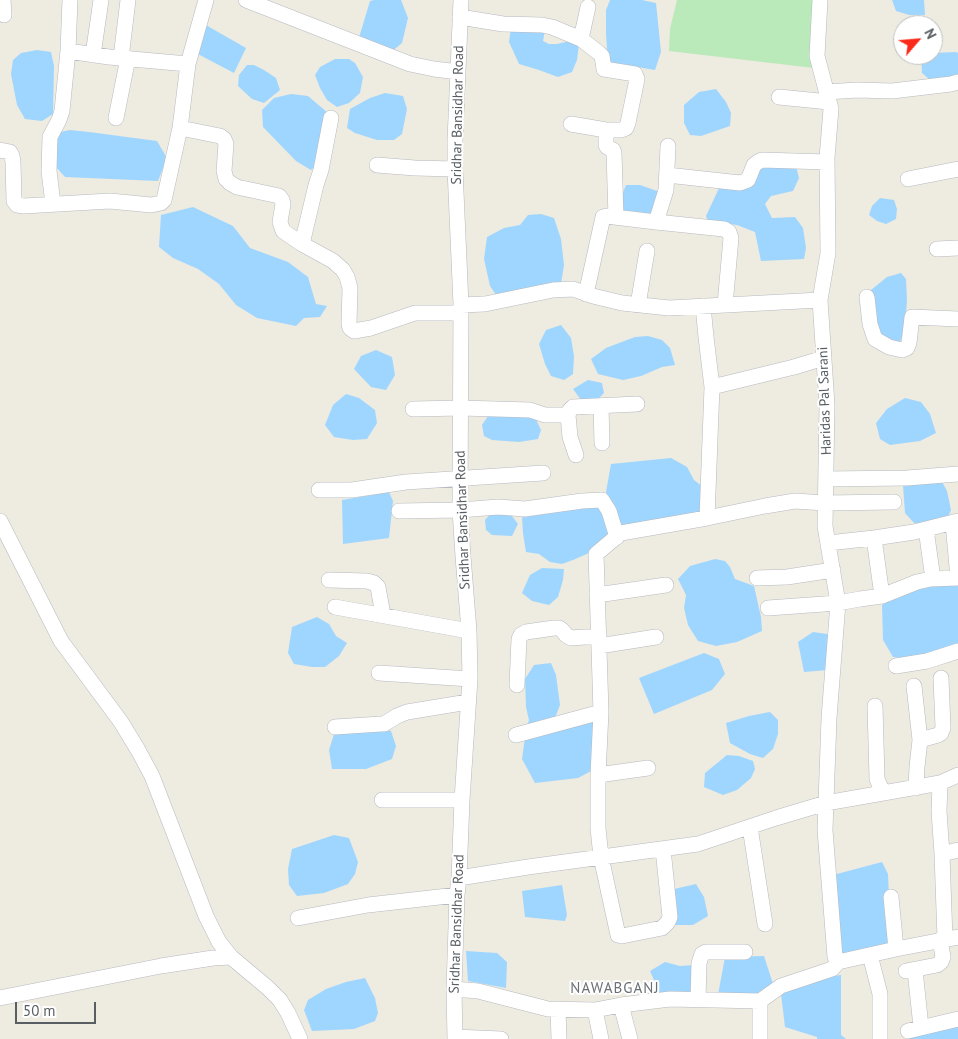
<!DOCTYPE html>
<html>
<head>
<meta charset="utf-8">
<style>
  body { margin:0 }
  #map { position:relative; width:958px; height:1039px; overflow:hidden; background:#eeebe0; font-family:"PT Sans",sans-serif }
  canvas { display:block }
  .north { position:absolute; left:893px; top:15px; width:50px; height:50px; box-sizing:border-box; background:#fff; border:1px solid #bdbfc1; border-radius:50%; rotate:63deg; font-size:14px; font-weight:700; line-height:20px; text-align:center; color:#595e63 }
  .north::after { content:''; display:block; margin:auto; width:18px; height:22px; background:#fa291a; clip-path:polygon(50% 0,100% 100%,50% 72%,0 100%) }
  .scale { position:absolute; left:15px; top:1002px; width:81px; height:22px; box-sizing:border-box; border:2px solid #595e63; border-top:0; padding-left:6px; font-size:15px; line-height:18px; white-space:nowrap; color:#595e63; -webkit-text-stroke:4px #fff; paint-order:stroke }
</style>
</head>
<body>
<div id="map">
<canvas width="958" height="1039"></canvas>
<div class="north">N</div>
<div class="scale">50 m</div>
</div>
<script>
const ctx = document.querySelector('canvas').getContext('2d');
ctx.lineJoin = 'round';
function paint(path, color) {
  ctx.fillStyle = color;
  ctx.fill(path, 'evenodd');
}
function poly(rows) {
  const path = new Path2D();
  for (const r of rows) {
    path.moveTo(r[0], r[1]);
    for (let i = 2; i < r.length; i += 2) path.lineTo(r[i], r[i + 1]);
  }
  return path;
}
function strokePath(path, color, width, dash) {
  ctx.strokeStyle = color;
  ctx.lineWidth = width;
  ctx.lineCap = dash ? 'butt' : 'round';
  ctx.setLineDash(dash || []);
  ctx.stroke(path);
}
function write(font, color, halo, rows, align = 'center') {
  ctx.font = font + ' "PT Sans",sans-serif';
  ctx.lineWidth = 4;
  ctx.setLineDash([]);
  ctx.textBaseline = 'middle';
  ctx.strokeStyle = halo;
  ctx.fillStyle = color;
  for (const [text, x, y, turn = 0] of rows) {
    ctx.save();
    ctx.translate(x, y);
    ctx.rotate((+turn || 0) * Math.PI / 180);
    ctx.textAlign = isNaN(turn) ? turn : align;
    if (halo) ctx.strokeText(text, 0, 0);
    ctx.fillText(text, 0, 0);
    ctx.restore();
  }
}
paint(poly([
  [677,0,813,0,814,68,669,51,670,29]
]), '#bae9ba');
paint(poly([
  [374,0,401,0,408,18,402,43,390,53,358,41,370,1],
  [610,0,642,0,656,3,661,52,655,70,608,62,606,34,606,10],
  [892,0,924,0,925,15,909,15,896,11],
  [204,24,246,48,234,73,194,52],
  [546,24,543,41,549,44,557,44,570,41,579,44,577,60,572,72,558,77,539,70,519,64,509,42,511,27],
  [37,50,51,52,54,66,53,114,42,121,25,119,17,105,11,74,13,60,21,53],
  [956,52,958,53,958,76,930,80,922,73,921,55,933,55,933,53],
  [335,59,349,59,355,63,363,77,360,93,349,103,337,107,327,100,320,88,315,75,320,67],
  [247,65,254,65,264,70,276,78,280,90,264,103,252,99,238,86,239,75],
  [716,89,726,102,731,113,730,126,701,136,690,135,684,123,684,105,699,92],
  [385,93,403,96,407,109,402,134,394,140,377,140,355,133,347,128,350,109,370,98],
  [291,94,308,96,328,113,320,162,311,170,296,161,263,127,262,110,274,98],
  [70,130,89,132,157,141,167,158,158,181,65,177,54,165,55,133],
  [760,163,796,166,799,178,793,191,771,196,765,204,772,218,795,217,803,228,806,248,804,259,761,261,755,232,737,225,708,222,706,216,720,186,751,186],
  [626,185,640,185,660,192,654,217,621,212,620,200],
  [880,198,894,200,897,209,896,219,886,224,877,221,869,215,872,206],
  [193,207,233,226,250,248,288,262,308,277,316,304,327,306,320,317,304,318,296,326,257,318,236,305,219,284,198,269,173,258,159,247,161,215],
  [541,214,554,218,561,239,564,265,561,284,498,298,490,286,484,259,487,237,504,228,520,225,528,215],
  [901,273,906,279,907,300,905,328,900,342,891,344,878,333,873,318,871,290,887,277],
  [561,325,571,338,574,356,573,374,564,380,551,376,545,364,539,344,546,330],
  [648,336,662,340,670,348,675,365,662,367,641,376,623,380,598,374,591,359,606,348,635,337],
  [376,350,392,357,395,375,386,390,371,387,354,369,361,356],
  [588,380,602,383,604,393,595,402,584,404,573,389],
  [346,394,359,398,375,410,377,423,367,439,353,440,334,437,325,425,333,405],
  [905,398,921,402,930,414,936,433,920,441,890,445,880,439,876,423,887,409],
  [534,415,541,430,538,439,519,442,492,440,484,436,482,425,488,416],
  [671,458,687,467,694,480,703,487,703,514,633,528,622,525,606,492,611,464],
  [941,480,947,491,951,510,947,520,928,525,914,523,905,513,903,485],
  [389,492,393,501,389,538,343,544,342,500],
  [597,504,605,511,610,532,605,540,589,553,573,560,562,564,550,562,539,554,526,552,523,533,522,518,532,510],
  [492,512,509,512,518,524,512,536,492,535,486,530,485,520],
  [715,559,725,561,730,567,735,579,754,586,761,617,762,631,737,642,716,646,698,641,688,625,684,608,686,595,678,579,690,566],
  [542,568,564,569,563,580,558,597,549,605,532,601,522,593,530,575],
  [958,582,958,646,908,659,893,657,883,640,882,605,899,593,929,584],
  [317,617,329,624,336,636,347,643,339,656,325,667,312,667,294,664,288,653,292,627],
  [813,632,827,634,832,637,828,670,804,672,798,642],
  [704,653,719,659,725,674,712,690,654,714,639,678],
  [551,663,556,675,560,705,555,718,527,726,529,720,526,707,525,679,534,665],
  [770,712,778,720,778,734,773,749,763,758,750,754,730,743,726,723,749,716],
  [594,720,595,769,578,778,535,783,522,759,525,737],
  [379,727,391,731,396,746,392,759,366,769,332,769,329,750,335,731],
  [727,755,739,756,753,761,755,769,751,778,737,790,723,795,704,787,705,773],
  [334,835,349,838,358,862,355,874,348,884,324,893,297,896,289,885,288,869,292,849],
  [882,862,888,874,891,944,839,955,833,875],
  [696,884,704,897,708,916,693,925,675,925,670,907,670,890],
  [562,885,567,915,565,921,525,917,522,891],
  [466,951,497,953,507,962,506,988,468,981],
  [764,956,774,987,761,996,718,995,725,957],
  [665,962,680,966,694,965,697,993,661,996,650,971],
  [841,975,841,1035,846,1039,817,1039,817,1037,785,1027,781,994,821,978],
  [365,978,375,998,378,1013,375,1021,354,1029,312,1031,304,1010,308,1000,326,989,346,982],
  [958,1022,958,1039,908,1039,909,1032]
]), '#9fd6ff');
const minor = poly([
  [3,0,4,15],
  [246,0,410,64,434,69,458,72],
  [820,0,817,56,831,109,827,158,828,253,820,300,827,405,825,526,838,603,829,718,825,830,835,957,838,962,896,949,958,937],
  [460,17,503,24,542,25,552,27,581,39,599,53,602,56,604,69,635,74,637,79,628,123,626,128,621,130,606,130,571,124],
  [581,39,588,7],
  [68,51,109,57,188,64],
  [93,55,101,0],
  [121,58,128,0],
  [827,92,857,90,892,91,951,84,958,82],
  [779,97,829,102],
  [116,118,128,58],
  [180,128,220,136,224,139,226,144,224,171,226,179,230,183,237,187,279,196,282,200,283,204,280,222,283,231,302,244,333,261,343,270,347,277,350,288,349,324,350,328,354,331,371,328,415,313,460,313],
  [606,130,606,145,607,147,613,150,614,153,616,217],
  [0,150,10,152,12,156,13,162,14,201,17,205,24,206,110,201,151,205,161,203,164,200,180,128,188,64,206,0],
  [377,165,415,168,455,169],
  [667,175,740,183,748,180,754,165,758,162,762,160,827,162],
  [908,179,958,169],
  [53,204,49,171,50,137,59,120,62,111,68,51,70,0],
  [656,222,724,229,729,232,731,238,725,305],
  [302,244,316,185,321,170,331,118],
  [937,249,958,248],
  [586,294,603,217,606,216,656,222,666,190,668,146],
  [867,297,870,324,875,339,889,347,902,350,907,348,909,343,912,317,958,319],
  [461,305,485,304,553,290,573,289,593,296,622,303,669,308,820,300],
  [638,305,647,251],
  [703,306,706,337,712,387,707,518],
  [712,387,794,367,824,358],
  [601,406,602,443],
  [413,409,461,408,530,410,545,415,568,415],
  [576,455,570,437,568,415,570,410,573,407,637,404],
  [826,479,907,478,958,474],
  [319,490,352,490,406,482,543,473],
  [399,511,460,510,498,507,525,509,582,501,602,500,609,511,617,537],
  [0,521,61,641,121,722,138,750,152,776,206,916,219,942,231,957,268,988,280,1000,288,1013,300,1039],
  [953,523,958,578],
  [926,529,933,579],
  [874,538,882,596],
  [828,543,874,538,914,532,958,521],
  [757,578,787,577,833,570],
  [329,580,367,581,374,583,378,587,383,615],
  [597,595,666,585],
  [335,607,469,631],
  [768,608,838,603,860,599,882,596,917,582,931,579,958,578],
  [599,646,656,637],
  [896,666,927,661,958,651],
  [379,673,470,679],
  [517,685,519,639,521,635,526,632,554,628,559,628,562,630,566,635,571,638,599,636],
  [914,686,920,740],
  [875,706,877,779,883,793],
  [335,727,381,724,384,724,397,716,407,712,468,702],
  [516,735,601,712],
  [598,775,648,768],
  [940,783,939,811,942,854,945,939],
  [916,788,917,767,920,740,938,735,941,733,943,728,941,678],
  [382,800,462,800],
  [750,827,765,924],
  [663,849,670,917,668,922,662,928,622,936,618,935,601,857,598,828,598,775,601,712,596,554,621,533,707,518,765,506,795,501,825,503,894,502],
  [942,854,958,850],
  [459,878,528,867,698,844,776,818,826,803,940,783,958,775],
  [891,897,896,949],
  [298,918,368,905,457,895],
  [870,955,880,994,880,1039],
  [915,970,921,1027],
  [906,971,937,965,941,962,943,957,940,940],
  [454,989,478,991,548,1009,595,1010,621,1005,670,999,760,1001,781,986,832,969,838,962],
  [0,998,161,966,213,958,231,957],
  [698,1000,699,963,702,954,706,952,745,952],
  [760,1001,760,1039],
  [621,1005,630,1039],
  [558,1009,559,1039],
  [595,1010,601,1039],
  [908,1031,958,1019],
  [455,1037,501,1039],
  [455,1039,454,989,457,895,459,878,462,800,470,679,469,631,463,556,460,510,461,305,455,169,455,141,461,0]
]);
strokePath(minor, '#b6b9bf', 16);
strokePath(minor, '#fff', 15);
write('14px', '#595e63', '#fff', [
  ["Sridhar Bansidhar Road",458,115,-89],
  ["Haridas Pal Sarani",825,401,-92],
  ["Sridhar Bansidhar Road",463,520,-92],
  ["Sridhar Bansidhar Road",457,924,-88]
]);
ctx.letterSpacing = '1px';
write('15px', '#6a7075', '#fff', [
  ["NAWABGANJ",615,989]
]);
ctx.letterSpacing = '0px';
</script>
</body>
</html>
